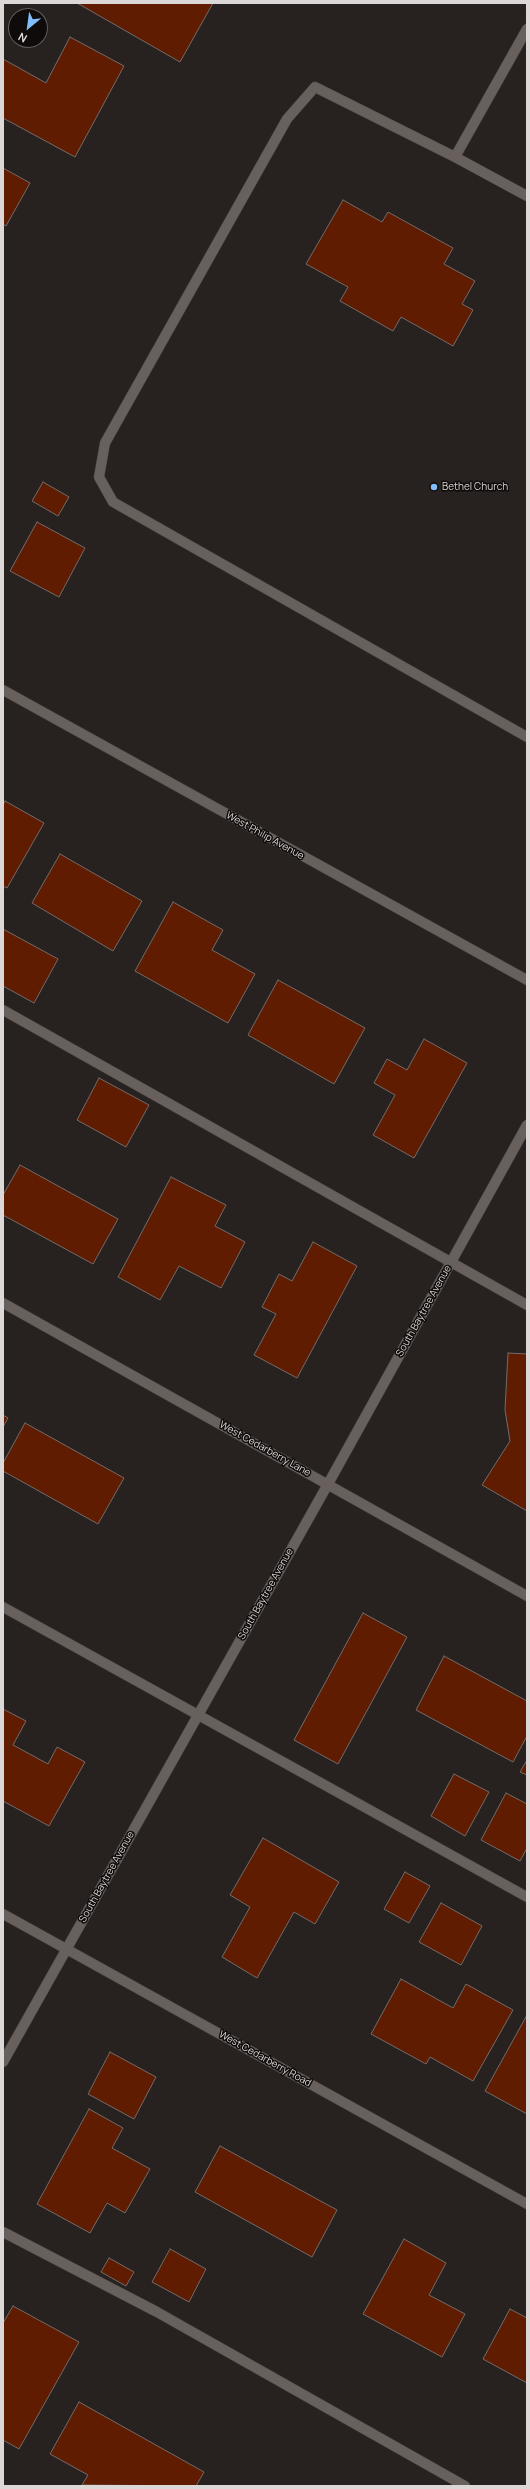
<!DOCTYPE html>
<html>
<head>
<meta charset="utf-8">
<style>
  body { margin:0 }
  #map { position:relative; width:530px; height:2489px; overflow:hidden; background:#27211f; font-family:Manrope,sans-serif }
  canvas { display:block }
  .frame { position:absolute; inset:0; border:4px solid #dcd8d7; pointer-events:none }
  .north { position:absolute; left:8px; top:8px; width:40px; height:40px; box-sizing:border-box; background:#0e0b0a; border:1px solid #605d5c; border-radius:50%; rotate:209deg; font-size:11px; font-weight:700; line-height:16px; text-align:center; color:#dcd8d7 }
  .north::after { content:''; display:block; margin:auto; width:14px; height:18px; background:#80bdfa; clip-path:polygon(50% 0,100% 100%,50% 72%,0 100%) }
</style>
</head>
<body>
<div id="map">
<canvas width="530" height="2489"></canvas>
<div class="frame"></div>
<div class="north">N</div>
</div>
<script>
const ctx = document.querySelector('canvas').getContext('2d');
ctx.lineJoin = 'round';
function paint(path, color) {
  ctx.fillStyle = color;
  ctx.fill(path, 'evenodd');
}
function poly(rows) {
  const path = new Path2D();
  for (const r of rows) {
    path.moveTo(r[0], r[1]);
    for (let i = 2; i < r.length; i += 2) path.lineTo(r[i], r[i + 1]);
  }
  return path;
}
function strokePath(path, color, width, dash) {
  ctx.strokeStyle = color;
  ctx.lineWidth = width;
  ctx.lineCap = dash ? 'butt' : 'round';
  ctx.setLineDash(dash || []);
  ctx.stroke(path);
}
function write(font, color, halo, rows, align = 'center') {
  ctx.font = font + ' Manrope,sans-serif';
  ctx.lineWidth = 3;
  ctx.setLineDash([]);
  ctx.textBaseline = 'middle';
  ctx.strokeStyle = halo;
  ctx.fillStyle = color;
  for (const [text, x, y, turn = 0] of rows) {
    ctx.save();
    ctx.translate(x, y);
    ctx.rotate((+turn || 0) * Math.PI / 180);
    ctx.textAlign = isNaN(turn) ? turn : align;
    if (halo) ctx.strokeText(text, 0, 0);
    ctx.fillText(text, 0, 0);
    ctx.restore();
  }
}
const building = poly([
  [77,3,213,3,180,62,77,3],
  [70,37,124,66,75,157,3,118,3,59,46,83,70,37],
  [3,168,30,183,6,226,3,224,3,168],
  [343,200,382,222,388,212,453,248,444,264,475,281,462,304,473,310,453,346,401,317,393,331,340,301,348,287,306,264,343,200],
  [43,482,69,497,58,516,32,501,43,482],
  [37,522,85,548,59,597,10,571,37,522],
  [5,801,44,823,7,888,3,886,3,805,5,801],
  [60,854,142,901,113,951,32,903,60,854],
  [173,902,223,930,212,950,255,974,228,1023,135,971,173,902],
  [3,929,58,959,34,1003,3,986,3,929],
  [278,980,365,1028,334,1084,248,1035,278,980],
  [424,1039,467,1063,414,1158,373,1135,395,1095,374,1083,387,1059,407,1070,424,1039],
  [99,1078,149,1105,126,1147,77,1120,99,1078],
  [20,1165,118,1219,93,1264,3,1215,3,1195,20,1165],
  [171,1177,226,1205,215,1226,245,1242,221,1288,179,1266,160,1300,118,1277,171,1177],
  [313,1242,357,1266,297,1378,254,1355,276,1314,262,1307,279,1274,292,1281,313,1242],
  [508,1353,527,1354,527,1511,482,1485,510,1441,505,1410,508,1353],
  [3,1415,8,1418,3,1427,3,1415],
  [25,1423,124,1478,98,1524,3,1471,3,1463,25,1423],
  [363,1613,407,1637,338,1764,294,1740,363,1613],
  [444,1656,527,1701,527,1736,513,1762,416,1710,444,1656],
  [3,1709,26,1721,13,1745,48,1764,57,1747,85,1762,49,1826,3,1801,3,1709],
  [527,1760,527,1775,520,1772,527,1760],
  [454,1774,489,1792,465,1836,431,1816,454,1774],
  [506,1793,527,1804,527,1848,520,1861,481,1840,506,1793],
  [263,1838,339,1882,315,1924,294,1912,257,1978,222,1957,250,1907,230,1895,263,1838],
  [405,1872,430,1886,409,1923,384,1909,405,1872],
  [441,1903,482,1926,461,1965,419,1942,441,1903],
  [401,1979,453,2008,466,1984,513,2010,473,2081,430,2057,426,2064,371,2034,401,1979],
  [527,2015,527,2114,485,2091,527,2015],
  [110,2052,156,2077,134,2119,88,2094,110,2052],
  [89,2109,123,2128,112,2148,150,2169,125,2213,107,2203,90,2233,37,2204,89,2109],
  [220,2146,337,2210,312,2257,195,2192,220,2146],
  [404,2239,446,2263,429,2295,465,2314,442,2357,363,2314,404,2239],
  [170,2249,206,2269,189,2302,152,2282,170,2249],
  [109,2258,134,2272,126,2286,101,2272,109,2258],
  [13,2306,79,2342,19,2449,3,2440,3,2323,13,2306],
  [510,2309,527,2318,527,2383,483,2359,510,2309],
  [79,2402,204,2472,196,2486,82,2485,88,2475,50,2454,79,2402]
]);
paint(building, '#5f1c01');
strokePath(building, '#736c69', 1);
const service = poly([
  [527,29,455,157,315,87,287,119,105,443,99,477,113,502,527,737],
  [455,157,527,196],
  [3,1010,527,1305],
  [3,1607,527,1897],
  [3,2232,157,2312,465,2486]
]);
const minor = poly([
  [3,1303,527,1596],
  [3,1914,527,2204],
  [3,2062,328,1484,527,1125]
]);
const tertiary = poly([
  [3,690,527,980]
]);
strokePath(service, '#413c3a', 11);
strokePath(minor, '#413c3a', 11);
strokePath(tertiary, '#413c3a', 11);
strokePath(service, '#67605d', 10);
strokePath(minor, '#67605d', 10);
strokePath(tertiary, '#67605d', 10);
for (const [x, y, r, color] of [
  [434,487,4,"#80bdfa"]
]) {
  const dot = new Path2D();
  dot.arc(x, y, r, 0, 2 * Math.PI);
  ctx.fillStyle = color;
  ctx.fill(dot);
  strokePath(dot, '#0e0b0a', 1.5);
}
write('10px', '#dcd8d7', '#0e0b0a', [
  ["Bethel Church",442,487]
], 'left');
write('10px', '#dcd8d7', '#0e0b0a', [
  ["West Philip Avenue",265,836,29],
  ["South Baytree Avenue",424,1311,-61],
  ["West Cedarberry Lane",265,1449,29],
  ["South Baytree Avenue",266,1594,-61],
  ["South Baytree Avenue",107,1877,-61],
  ["West Cedarberry Road",265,2059,29]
]);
</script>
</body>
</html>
